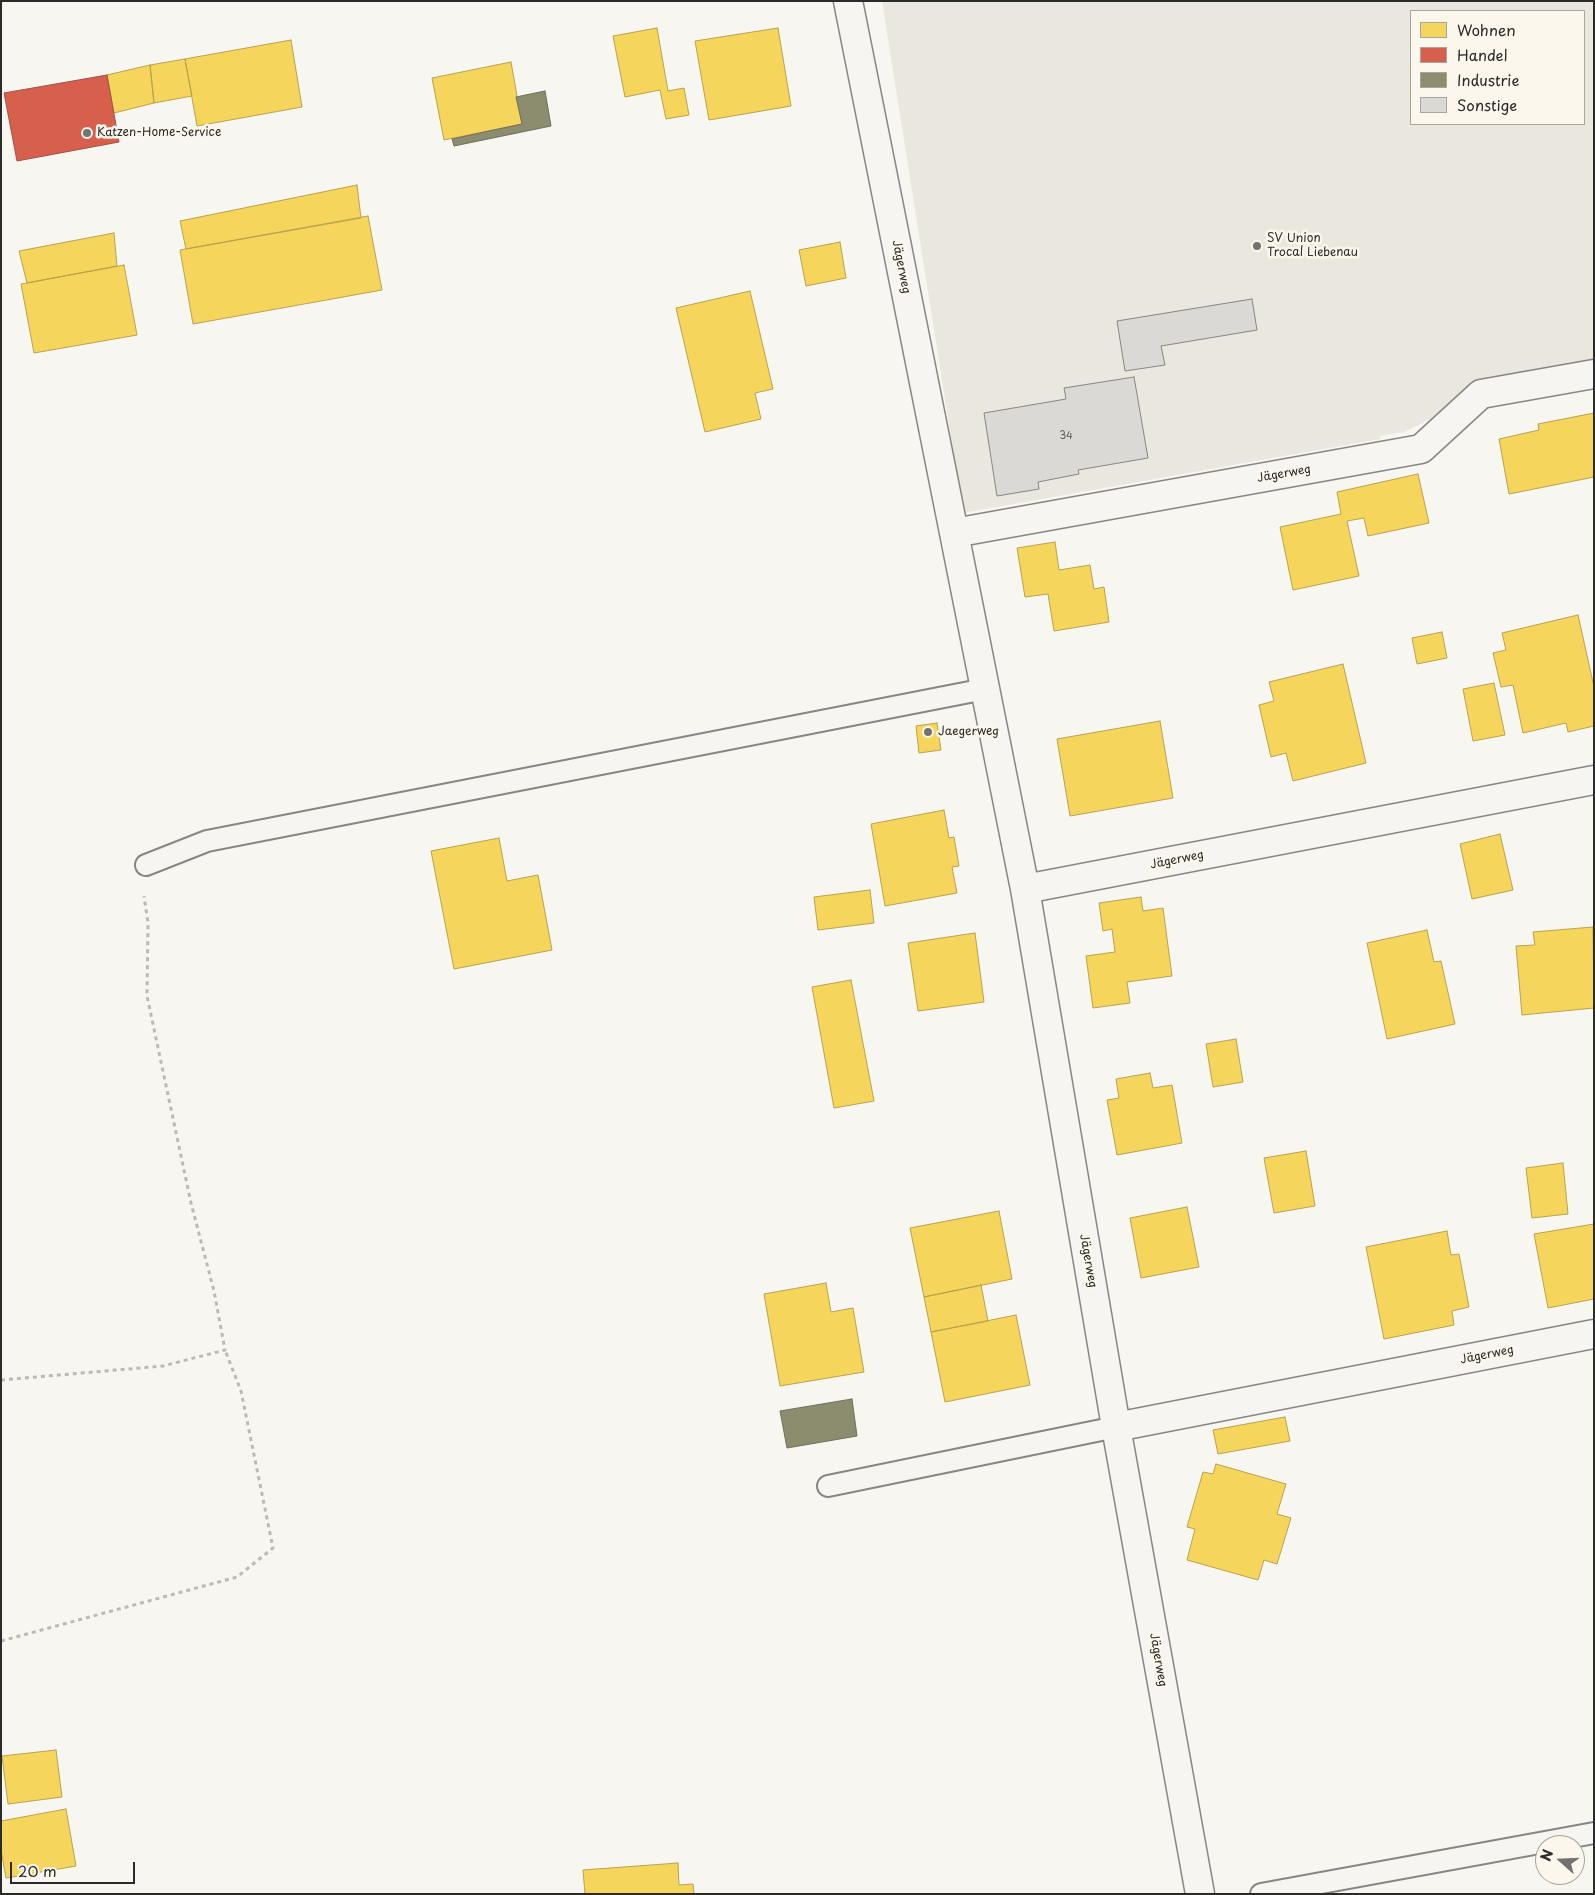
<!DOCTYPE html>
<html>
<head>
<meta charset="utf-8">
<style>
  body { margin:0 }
  #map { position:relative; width:1595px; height:1895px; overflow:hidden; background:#f8f6f0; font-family:"Playpen Sans",sans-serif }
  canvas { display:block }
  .frame { position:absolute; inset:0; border:2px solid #2b2b2b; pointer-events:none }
  .legend { position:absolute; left:1410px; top:10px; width:175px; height:115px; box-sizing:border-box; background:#fbf7ec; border:1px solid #a8a59f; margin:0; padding:6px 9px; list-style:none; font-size:15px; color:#2b2b2b }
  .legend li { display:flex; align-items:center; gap:10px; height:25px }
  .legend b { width:25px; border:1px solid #a8a59f }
  .north { position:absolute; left:1535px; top:1835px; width:50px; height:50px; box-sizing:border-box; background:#fbf7ec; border:1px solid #a8a59f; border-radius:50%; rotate:290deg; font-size:14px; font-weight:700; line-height:20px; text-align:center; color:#2b2b2b }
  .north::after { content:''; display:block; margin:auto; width:18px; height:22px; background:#737270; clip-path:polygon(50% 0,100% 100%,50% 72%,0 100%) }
  .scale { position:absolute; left:10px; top:1862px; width:125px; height:22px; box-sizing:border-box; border:2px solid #2b2b2b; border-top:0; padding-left:6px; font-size:15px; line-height:18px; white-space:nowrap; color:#2b2b2b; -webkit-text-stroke:4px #fbf7ec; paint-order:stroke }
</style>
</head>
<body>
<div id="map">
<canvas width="1595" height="1895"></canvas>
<div class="frame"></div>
<ul class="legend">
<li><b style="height:14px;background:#f6d55c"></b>Wohnen</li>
<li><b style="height:14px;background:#d6604d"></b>Handel</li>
<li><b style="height:14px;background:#8c8c6e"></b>Industrie</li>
<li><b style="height:14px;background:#dbd9d6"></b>Sonstige</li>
</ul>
<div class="north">N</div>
<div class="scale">20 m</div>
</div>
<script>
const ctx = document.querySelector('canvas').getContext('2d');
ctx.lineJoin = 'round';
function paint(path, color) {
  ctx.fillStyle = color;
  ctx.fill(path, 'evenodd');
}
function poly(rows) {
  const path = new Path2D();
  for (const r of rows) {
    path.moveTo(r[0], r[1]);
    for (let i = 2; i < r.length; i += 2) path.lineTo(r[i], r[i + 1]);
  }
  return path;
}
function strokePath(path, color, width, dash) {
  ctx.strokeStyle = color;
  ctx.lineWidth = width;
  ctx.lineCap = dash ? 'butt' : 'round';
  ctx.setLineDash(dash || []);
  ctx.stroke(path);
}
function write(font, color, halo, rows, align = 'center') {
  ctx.font = font + ' "Playpen Sans",sans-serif';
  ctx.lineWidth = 5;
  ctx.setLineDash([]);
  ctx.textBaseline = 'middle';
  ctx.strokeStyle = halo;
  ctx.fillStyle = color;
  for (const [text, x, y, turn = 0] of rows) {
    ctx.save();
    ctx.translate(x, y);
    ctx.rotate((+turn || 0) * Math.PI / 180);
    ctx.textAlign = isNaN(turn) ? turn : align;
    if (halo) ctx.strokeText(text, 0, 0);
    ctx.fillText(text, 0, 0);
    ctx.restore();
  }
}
paint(poly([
  [882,1,1594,1,1594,368,1481,394,1404,432,1380,436,1380,439,963,513],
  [1411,11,1584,11,1584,124,1411,124]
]), '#e9e7de');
const homes = poly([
  [657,28,668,91,684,88,689,115,666,119,660,90,625,97,613,36,657,28],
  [778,28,791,106,709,120,695,41,778,28],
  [291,40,302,107,197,126,185,59,291,40],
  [185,59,192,96,154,103,150,65,185,59],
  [511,62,522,124,444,140,432,78,511,62],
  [150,65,154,103,114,113,107,75,150,65],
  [357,185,361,218,186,249,180,221,357,185],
  [368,216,382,290,193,324,180,250,368,216],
  [114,233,117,266,27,283,19,251,114,233],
  [840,242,846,278,806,286,799,250,840,242],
  [124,265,137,335,34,353,21,284,124,265],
  [750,291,773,389,755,393,761,419,705,432,676,308,750,291],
  [1594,413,1594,477,1509,494,1499,439,1539,430,1538,424,1594,413],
  [1418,474,1429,523,1368,536,1364,518,1347,521,1359,576,1293,590,1280,527,1341,514,1337,492,1418,474],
  [1055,542,1059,570,1090,565,1094,589,1104,587,1109,622,1054,631,1048,594,1025,597,1017,548,1055,542],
  [1578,615,1594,687,1594,726,1568,732,1566,723,1523,733,1513,685,1501,687,1493,653,1506,650,1502,633,1578,615],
  [1442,632,1447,658,1417,664,1412,638,1442,632],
  [1343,664,1366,763,1293,781,1286,753,1271,757,1259,705,1274,701,1269,682,1343,664],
  [1494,683,1505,735,1473,741,1463,689,1494,683],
  [1160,721,1173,798,1070,816,1057,739,1160,721],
  [937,723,941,750,919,753,916,726,937,723],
  [944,810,949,838,954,837,959,866,952,867,957,893,885,906,871,824,944,810],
  [1500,834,1513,890,1472,899,1460,844,1500,834],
  [499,838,507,881,538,875,552,950,454,969,431,851,499,838],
  [870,890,874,923,818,930,814,897,870,890],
  [1141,897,1143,911,1163,908,1172,976,1127,982,1130,1003,1093,1008,1086,956,1115,952,1112,929,1103,931,1099,903,1141,897],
  [1593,927,1594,1008,1522,1015,1516,946,1535,945,1533,932,1593,927],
  [1427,930,1434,962,1441,961,1455,1024,1387,1039,1367,943,1427,930],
  [975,933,984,1002,918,1011,908,943,975,933],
  [851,980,874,1101,834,1108,812,987,851,980],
  [1236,1039,1243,1082,1213,1087,1206,1044,1236,1039],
  [1150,1073,1153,1088,1172,1085,1182,1143,1117,1155,1107,1100,1119,1098,1116,1079,1150,1073],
  [1306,1151,1315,1206,1274,1213,1264,1158,1306,1151],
  [1563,1163,1568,1214,1532,1218,1526,1168,1563,1163],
  [1187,1207,1199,1267,1141,1278,1130,1218,1187,1207],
  [999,1211,1012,1279,924,1297,910,1228,999,1211],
  [1594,1224,1594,1299,1548,1308,1534,1234,1594,1224],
  [1447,1231,1451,1255,1459,1254,1469,1307,1452,1311,1454,1325,1384,1339,1366,1247,1447,1231],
  [826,1283,831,1312,853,1308,864,1372,780,1386,764,1294,826,1283],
  [981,1285,988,1321,931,1332,924,1297,981,1285],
  [1016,1315,1030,1385,945,1402,931,1332,1016,1315],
  [1285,1417,1290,1441,1218,1454,1213,1430,1285,1417],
  [1216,1464,1286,1484,1277,1514,1291,1518,1277,1564,1264,1560,1258,1580,1187,1560,1195,1529,1187,1527,1203,1472,1213,1474,1216,1464],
  [56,1750,62,1797,8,1804,2,1756,56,1750],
  [66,1809,76,1866,6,1878,1,1850,1,1821,66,1809],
  [678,1863,679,1885,693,1884,694,1894,585,1894,583,1870,678,1863]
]);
paint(homes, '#f6d55c');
strokePath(homes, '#b9a24d', 1);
const shops = poly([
  [107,75,119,142,17,161,4,93,107,75]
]);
paint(shops, '#d6604d');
strokePath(shops, '#a35043', 1);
const industry = poly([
  [545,91,551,126,454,146,452,139,522,124,516,97,545,91],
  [852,1399,857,1436,787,1448,780,1411,852,1399]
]);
paint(industry, '#8c8c6e');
strokePath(industry, '#6f6f5a', 1);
const building = poly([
  [1252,299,1257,330,1161,346,1165,365,1125,371,1117,321,1252,299],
  [1134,377,1148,458,1078,470,1079,474,1038,482,1039,489,997,496,984,413,1066,399,1064,388,1134,377]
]);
paint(building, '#dbd9d6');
strokePath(building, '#878684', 1);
const lane = poly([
  [146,865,207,841,985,689],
  [828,1486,1116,1427],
  [1261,1894,1594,1833]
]);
const street = poly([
  [848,1,1025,889,1116,1427,1200,1894],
  [954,533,1421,449,1481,394,1594,374],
  [1025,889,1594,780],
  [1116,1427,1594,1334]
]);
strokePath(lane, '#878684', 24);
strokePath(street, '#878684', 31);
strokePath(poly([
  [1,1380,163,1366,225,1350,214,1291,191,1203,147,996,148,923,144,896],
  [1,1641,237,1577,273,1548,241,1391,225,1350]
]), '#bcbab8', 3, [4, 4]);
strokePath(lane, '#f6f5f1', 20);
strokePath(street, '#f6f5f1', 28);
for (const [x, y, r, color] of [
  [87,133,5,"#737270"],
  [1257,246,5,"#737270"],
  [928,732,5,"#737270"]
]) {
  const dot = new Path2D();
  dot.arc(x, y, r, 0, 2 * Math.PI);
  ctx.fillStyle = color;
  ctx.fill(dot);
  strokePath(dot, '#fbf7ec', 2);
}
write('10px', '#575656', null, [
  ["34",1066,436]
]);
write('12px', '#2b2b2b', '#fbf7ec', [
  ["Katzen-Home-Service",97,133],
  ["SV Union",1267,239],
  ["Trocal Liebenau",1267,253],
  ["Jaegerweg",938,732]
], 'left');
write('12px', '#2b2b2b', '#fbf7ec', [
  ["Jägerweg",901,267,79],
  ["Jägerweg",1284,474,-10],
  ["Jägerweg",1177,860,-11],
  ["Jägerweg",1088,1261,80],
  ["Jägerweg",1487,1355,-11],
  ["Jägerweg",1158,1660,80]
]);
</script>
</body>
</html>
